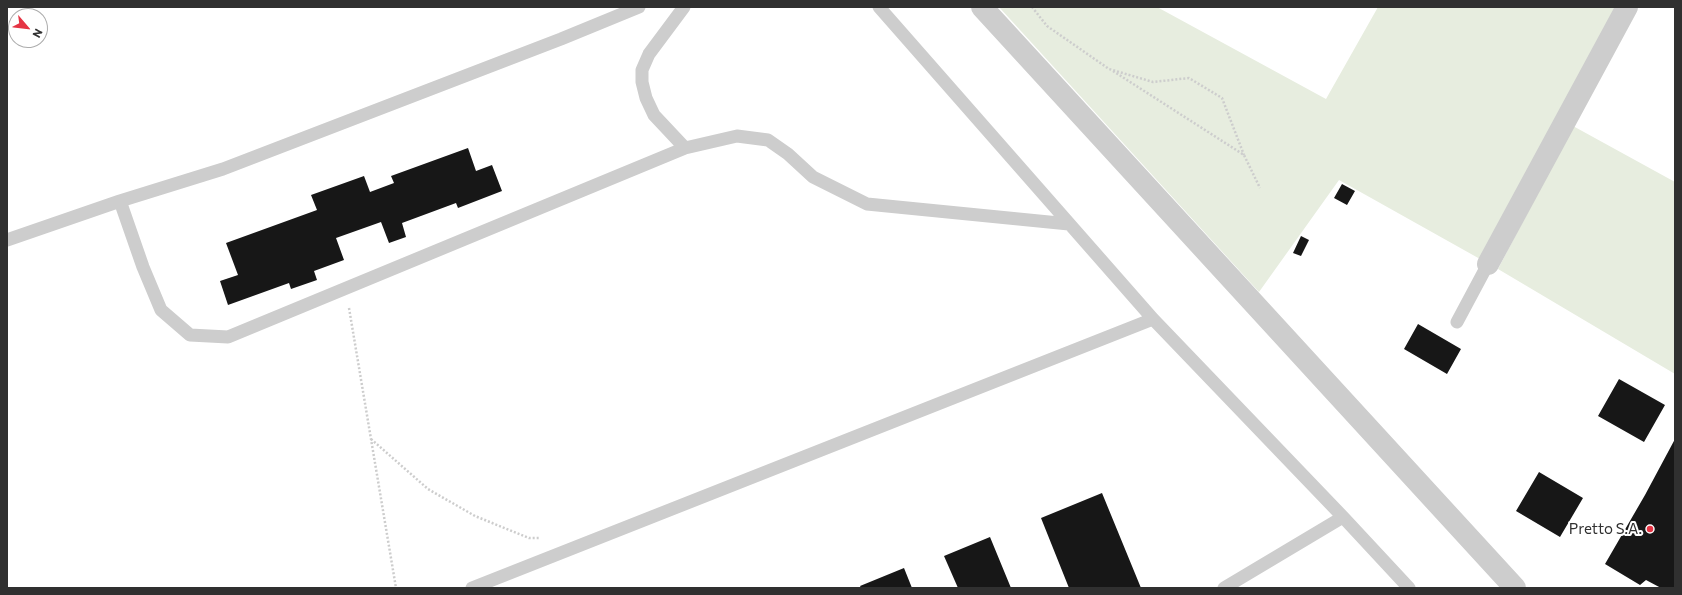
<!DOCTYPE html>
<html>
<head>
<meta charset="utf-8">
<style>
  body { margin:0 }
  #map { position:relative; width:1682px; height:595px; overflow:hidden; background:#fff; font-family:Commissioner,sans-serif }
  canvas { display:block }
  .frame { position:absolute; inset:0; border:8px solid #303030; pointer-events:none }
  .north { position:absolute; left:8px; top:8px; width:40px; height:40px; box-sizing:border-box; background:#fff; border:1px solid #acacac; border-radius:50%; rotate:118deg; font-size:11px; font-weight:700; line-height:16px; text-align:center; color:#303030 }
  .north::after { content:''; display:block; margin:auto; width:14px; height:18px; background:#e53444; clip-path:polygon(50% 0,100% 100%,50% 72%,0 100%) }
</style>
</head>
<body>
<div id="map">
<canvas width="1682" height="595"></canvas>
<div class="frame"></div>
<div class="north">N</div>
</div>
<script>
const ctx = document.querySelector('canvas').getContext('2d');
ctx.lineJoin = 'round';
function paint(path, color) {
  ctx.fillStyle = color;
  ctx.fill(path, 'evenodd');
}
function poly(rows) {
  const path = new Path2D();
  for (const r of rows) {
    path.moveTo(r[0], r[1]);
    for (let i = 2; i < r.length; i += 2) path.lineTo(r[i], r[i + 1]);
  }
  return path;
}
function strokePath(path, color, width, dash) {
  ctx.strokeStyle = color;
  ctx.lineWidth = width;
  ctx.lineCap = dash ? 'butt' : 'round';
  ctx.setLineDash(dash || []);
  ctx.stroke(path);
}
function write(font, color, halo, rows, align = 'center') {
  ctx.font = font + ' Commissioner,sans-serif';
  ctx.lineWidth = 4;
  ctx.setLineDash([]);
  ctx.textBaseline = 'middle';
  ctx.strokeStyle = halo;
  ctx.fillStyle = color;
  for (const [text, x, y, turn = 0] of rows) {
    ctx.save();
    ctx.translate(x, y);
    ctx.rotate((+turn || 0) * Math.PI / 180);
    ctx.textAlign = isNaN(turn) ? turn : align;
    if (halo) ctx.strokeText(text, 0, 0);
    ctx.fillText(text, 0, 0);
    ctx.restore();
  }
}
paint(poly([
  [999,7,1157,7,1326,99,1378,7,1618,7,1480,259,1339,180,1259,292],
  [1573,126,1675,182,1675,374,1498,269]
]), '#e7eddf');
paint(poly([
  [468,148,476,171,492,165,502,191,458,208,456,203,402,223,406,237,389,243,381,222,336,238,344,260,314,271,317,280,291,289,289,283,228,305,220,281,238,275,226,243,317,210,311,195,364,176,370,192,394,183,391,176],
  [1342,184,1355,191,1347,205,1334,198],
  [1301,236,1309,240,1301,256,1293,253],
  [1418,324,1461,349,1447,374,1404,349],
  [1619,379,1665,405,1644,442,1598,416],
  [1675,439,1675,588,1661,588,1646,580,1640,585,1605,564,1645,495],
  [1539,472,1583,498,1560,537,1516,511],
  [1102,493,1141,588,1069,588,1041,518],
  [990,537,1011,588,958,588,944,556],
  [904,568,912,588,861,588,860,586]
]), '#171717');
strokePath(poly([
  [1032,7,1047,26,1109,69,1153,82,1189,78,1222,98,1244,155],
  [1113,71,1244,155,1260,188],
  [349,308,396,588],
  [371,439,428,489,475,516,529,538,539,538]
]), '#cdcdcd', 2.5, [2, 2]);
strokePath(poly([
  [684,7,649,54,642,70,642,82,646,98,654,115,685,148,737,136,768,140,788,154,813,177,867,204,1069,224],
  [879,7,1153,319,1343,517,1409,588],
  [120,201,143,267,161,310,190,335,228,337,685,148],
  [7,240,120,201,223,169,561,39,639,7],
  [1457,322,1488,264],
  [472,588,1153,319],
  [1224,588,1343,517]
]), '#cdcdcd', 13);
strokePath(poly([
  [1488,264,1627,7]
]), '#cdcdcd', 22);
strokePath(poly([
  [982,7,1515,588]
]), '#cdcdcd', 22);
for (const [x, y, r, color] of [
  [1650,529,4,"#e53444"]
]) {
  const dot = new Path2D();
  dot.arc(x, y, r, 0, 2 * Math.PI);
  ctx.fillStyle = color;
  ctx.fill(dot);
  strokePath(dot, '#fff', 1.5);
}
write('15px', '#303030', '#fff', [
  ["Pretto S.A.",1642,529]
], 'right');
</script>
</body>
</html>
